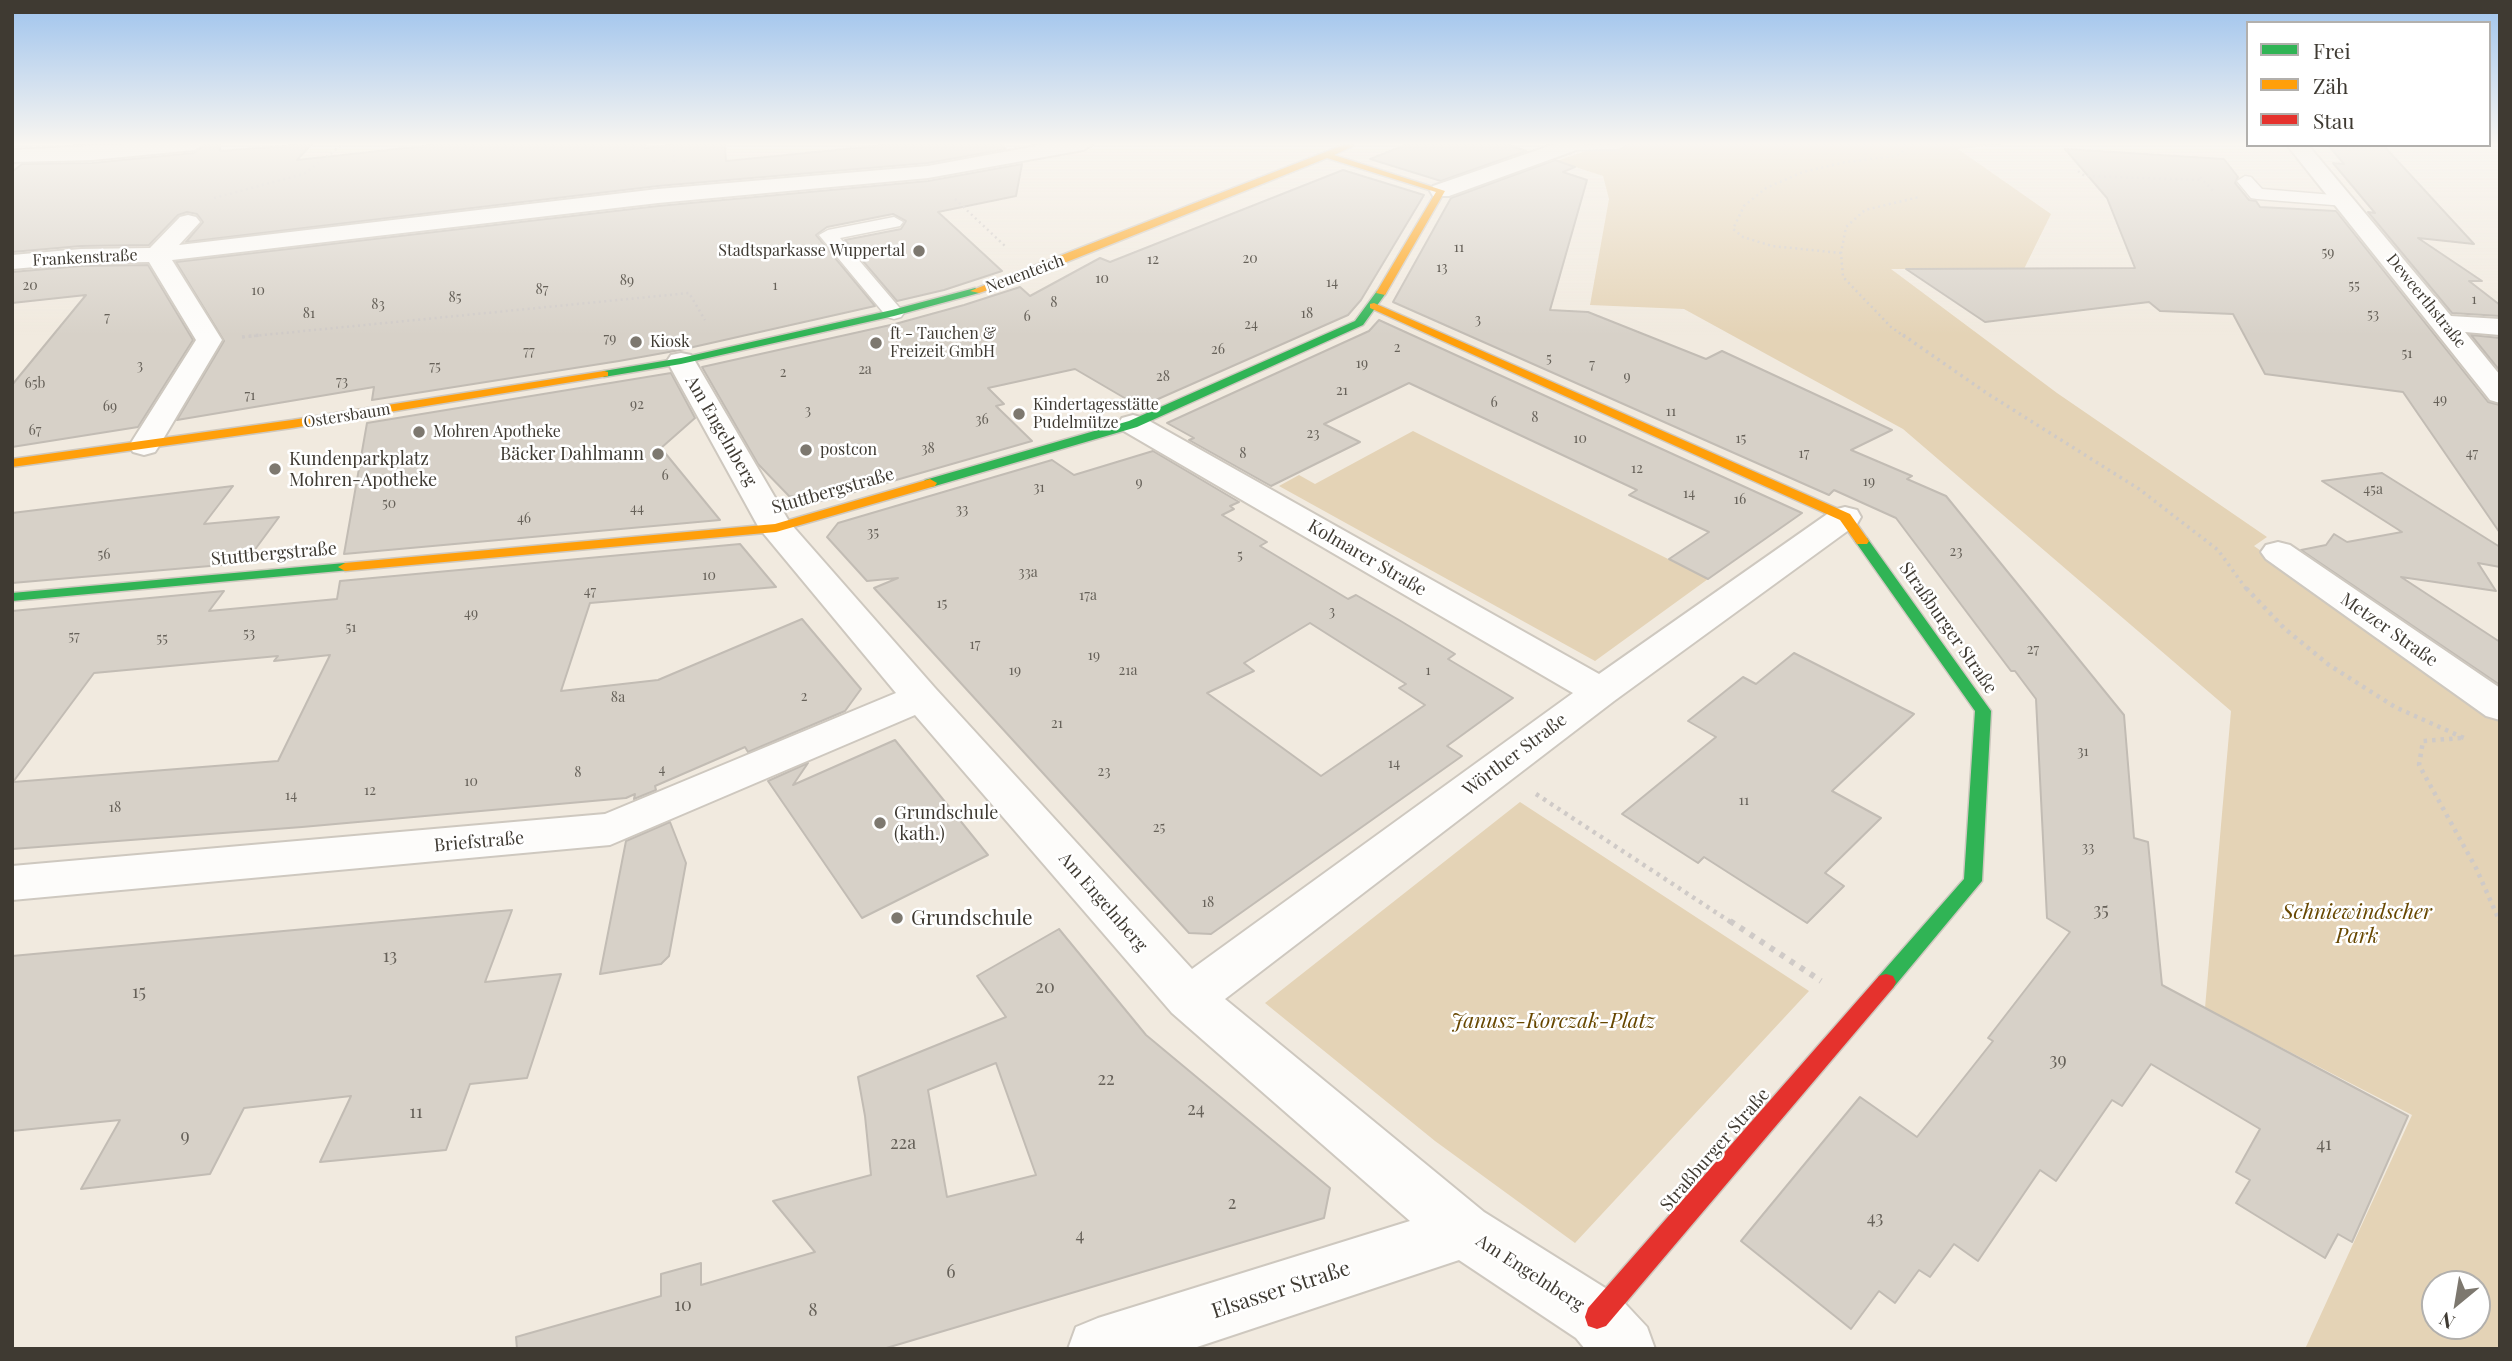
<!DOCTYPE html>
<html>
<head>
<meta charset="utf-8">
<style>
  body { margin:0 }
  #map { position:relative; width:2512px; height:1361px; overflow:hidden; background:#f1eadf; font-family:"Playfair Display",serif }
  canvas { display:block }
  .frame { position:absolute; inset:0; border:14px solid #3f3a32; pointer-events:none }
  .legend { position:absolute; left:2246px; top:21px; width:245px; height:126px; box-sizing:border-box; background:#fff; border:2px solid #b2b0ad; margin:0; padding:9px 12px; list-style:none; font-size:21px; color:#3f3a32 }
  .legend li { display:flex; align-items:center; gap:14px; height:35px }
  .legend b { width:35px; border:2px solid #b2b0ad }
  .north { position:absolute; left:2421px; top:1270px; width:70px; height:70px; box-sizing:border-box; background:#fff; border:2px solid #b2b0ad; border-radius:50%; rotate:210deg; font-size:19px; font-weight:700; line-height:28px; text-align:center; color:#3f3a32 }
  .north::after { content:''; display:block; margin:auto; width:24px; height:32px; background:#7d786f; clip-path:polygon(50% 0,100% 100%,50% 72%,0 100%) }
</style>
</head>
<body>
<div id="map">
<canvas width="2512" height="1361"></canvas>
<div class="frame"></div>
<ul class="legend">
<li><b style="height:9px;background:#30b455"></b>Frei</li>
<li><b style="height:9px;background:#ff9f0a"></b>Zäh</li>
<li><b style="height:9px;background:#e5322d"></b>Stau</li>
</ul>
<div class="north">N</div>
</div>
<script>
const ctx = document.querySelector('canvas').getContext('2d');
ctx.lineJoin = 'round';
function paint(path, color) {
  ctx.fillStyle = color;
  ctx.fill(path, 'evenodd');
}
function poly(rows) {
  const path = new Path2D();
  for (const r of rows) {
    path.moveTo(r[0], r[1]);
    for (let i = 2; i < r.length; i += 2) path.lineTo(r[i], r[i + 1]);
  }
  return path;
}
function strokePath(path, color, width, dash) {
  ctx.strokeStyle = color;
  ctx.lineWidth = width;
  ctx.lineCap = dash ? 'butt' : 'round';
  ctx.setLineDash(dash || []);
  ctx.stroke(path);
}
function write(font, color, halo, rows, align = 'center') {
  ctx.font = font + ' "Playfair Display",serif';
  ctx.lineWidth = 5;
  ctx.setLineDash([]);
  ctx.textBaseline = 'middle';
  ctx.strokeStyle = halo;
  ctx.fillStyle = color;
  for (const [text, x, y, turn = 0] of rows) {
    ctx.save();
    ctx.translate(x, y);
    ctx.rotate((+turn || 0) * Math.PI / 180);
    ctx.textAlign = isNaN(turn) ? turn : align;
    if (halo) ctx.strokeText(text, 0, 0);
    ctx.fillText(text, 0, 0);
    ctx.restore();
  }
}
paint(poly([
  [1605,144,2003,144,1958,149,2051,214,2024,269,1891,269,2057,393,2267,537,2254,546,2500,719,2500,1349,2305,1349,2412,1115,2205,1008,2231,711,1903,429,1684,309,1590,305,1609,199,1603,176,1557,161],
  [2435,1284,2477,1284,2477,1326,2435,1326],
  [1413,431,1708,579,1595,661,1279,486,1299,475,1315,484],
  [1520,802,1809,991,1575,1243,1435,1141,1265,1003]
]), '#e4d3b6');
const building = poly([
  [207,144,220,144,220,151,312,144,297,160,443,144,645,144,645,148,683,144,725,144,726,161,896,144,1002,144,1006,149,928,163,658,186,186,242,203,222,197,214,187,212,178,215,149,245,81,246,12,252,12,172,22,164,92,163,194,153,207,144],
  [1408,144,1505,144,1526,151,1441,181,1370,159,1408,144],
  [2328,145,2383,145,2474,244,2418,238,2482,281,2469,281,2500,305,2500,316,2452,313,2368,212,2375,213,2333,163,2344,164,2328,145],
  [2065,149,2224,159,2238,177,2235,183,2249,200,2256,201,2260,207,2336,211,2488,402,2500,405,2500,533,2403,392,2265,374,2233,314,2160,311,2149,302,1985,322,1906,269,2135,268,2107,198,2065,149],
  [1555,160,1575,167,1563,172,1587,180,1550,310,1588,312,1706,359,1722,351,1892,430,1851,450,1912,476,1907,479,1946,496,2124,715,2134,838,2148,842,2162,985,2408,1116,2352,1242,2338,1234,2325,1258,2236,1203,2250,1180,2236,1172,2260,1129,2151,1064,2122,1106,2112,1100,2056,1181,2040,1170,1978,1261,1954,1244,1930,1277,1919,1270,1895,1303,1879,1291,1851,1329,1741,1241,1860,1097,1917,1137,1993,1041,1988,1038,2070,932,2047,918,2036,699,2015,671,2011,671,1896,518,1834,490,1829,495,1393,302,1451,198,1555,160],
  [1022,164,1016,196,938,212,1002,271,944,290,897,301,845,240,901,229,906,221,893,214,827,227,816,235,875,306,680,350,619,361,372,400,374,387,177,420,224,341,176,262,658,206,928,181,1022,164],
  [1343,170,1424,195,1361,300,1348,315,1140,407,1075,369,988,388,1004,404,996,406,1032,441,823,501,789,496,758,464,702,367,895,324,964,305,1020,287,1030,296,1100,258,1110,262,1343,170],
  [148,265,193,340,138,427,12,447,12,385,86,295,12,303,12,272,81,266,148,265],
  [1379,320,1802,513,1708,579,1669,559,1709,532,1629,495,1637,490,1409,383,1324,424,1360,442,1271,486,1189,440,1194,438,1167,423,1369,331,1379,320],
  [2471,335,2500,338,2500,371,2471,335],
  [671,373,695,418,661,448,720,520,344,554,367,423,671,373],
  [1153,451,1239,502,1230,506,1234,509,1222,515,1267,542,1260,546,1348,599,1356,595,1399,620,1455,654,1448,659,1513,698,1447,746,1462,756,1211,934,1189,933,874,588,898,578,867,581,827,537,838,523,1052,460,1074,475,1153,451],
  [1310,623,1406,684,1399,688,1425,705,1321,776,1207,693,1254,671,1244,663,1310,623],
  [2382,473,2500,547,2500,567,2478,563,2496,591,2401,577,2500,642,2500,685,2301,550,2326,545,2334,534,2347,542,2402,532,2322,481,2382,473],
  [233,486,204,524,279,517,245,563,12,583,12,513,233,486],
  [740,544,776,587,590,603,561,691,658,680,802,619,861,689,845,711,748,752,745,747,655,786,656,790,634,799,635,794,626,798,302,827,12,849,12,611,224,591,209,611,337,599,340,581,740,544],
  [330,655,278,761,13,782,94,673,278,656,274,661,330,655],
  [1794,653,1914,714,1832,791,1881,818,1825,873,1844,886,1807,923,1704,857,1698,863,1622,814,1716,737,1688,721,1743,677,1756,684,1794,653],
  [895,740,988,855,862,918,768,781,808,763,793,785,895,740],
  [670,822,686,863,669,956,661,964,600,974,626,841,670,822],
  [512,910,485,982,561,974,527,1078,470,1084,446,1150,320,1162,351,1096,244,1108,210,1174,81,1189,120,1120,12,1131,12,956,512,910],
  [1059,929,1146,1035,1330,1188,1324,1218,883,1349,517,1349,516,1337,661,1296,661,1274,701,1263,701,1285,815,1252,773,1201,871,1175,865,1116,858,1077,1006,1017,977,976,1059,929],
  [996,1063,1036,1175,947,1197,928,1090,996,1063]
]);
paint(building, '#d7d1c8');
strokePath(building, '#c2bcb4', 2);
const lane = poly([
  [1627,144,1619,149,1575,150,1567,145,1627,144],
  [2245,176,2251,177,2262,189,2345,196,2354,201,2345,206,2257,199,2251,198,2237,181,2245,176],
  [894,217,903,222,900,226,840,238,904,313,901,317,894,319,887,317,819,235,828,230,894,217]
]);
const street = poly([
  [128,144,204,144,194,150,92,160,12,162,12,150,128,144],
  [1047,144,1093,144,1083,150,928,178,658,203,172,260,222,340,159,446,155,452,144,455,133,452,129,446,196,340,149,262,81,263,12,269,12,255,81,249,150,248,180,217,188,215,196,217,200,222,179,245,658,189,928,166,1047,144],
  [1555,144,1585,144,1582,148,1449,196,1433,196,1430,191,1433,186,1555,144],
  [2287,145,2308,145,2451,316,2500,319,2500,335,2465,332,2500,375,2500,403,2490,400,2287,145],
  [681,353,691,355,695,361,790,523,935,688,1192,969,1573,693,1122,430,1118,424,1122,418,1133,415,1144,418,1599,674,1833,510,1845,507,1857,510,1861,517,1857,524,1614,701,1225,999,1484,1212,1618,1296,1647,1327,1655,1349,1585,1349,1576,1338,1459,1260,1191,1349,1068,1349,1076,1327,1098,1318,1410,1221,1172,1013,915,715,610,845,12,900,12,866,605,814,896,693,759,528,667,361,671,355,681,353],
  [2278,542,2290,545,2500,688,2500,720,2486,716,2266,559,2261,552,2266,545,2278,542]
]);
const fast = poly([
  [975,288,980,291,979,293,894,316,681,364,604,377,598,374,604,371,681,358,892,310,975,288],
  [1381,290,1386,293,1363,325,1137,427,935,486,930,487,923,483,925,480,1129,421,1355,321,1377,291,1381,290],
  [1862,537,1867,538,1991,711,1982,881,1893,988,1886,990,1879,988,1876,982,1879,976,1964,879,1975,711,1855,541,1862,537],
  [345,563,350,564,352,567,350,570,12,601,12,593,345,563]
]);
const slow = poly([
  [1346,144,1353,146,1334,155,1445,191,1385,295,1376,293,1436,192,1327,158,1039,273,979,293,970,291,1346,144],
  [1374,303,1850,514,1869,541,1867,544,1857,544,1840,520,1370,308,1370,304,1374,303],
  [604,371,608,372,608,376,292,428,12,467,12,459,292,420,604,371],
  [930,479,937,483,935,486,776,532,345,571,338,567,345,563,775,524,930,479]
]);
const jam = poly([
  [1886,974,1893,976,1896,982,1893,988,1606,1326,1597,1329,1588,1326,1585,1317,1588,1308,1879,976,1886,974]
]);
strokePath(lane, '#cec8bf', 3);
strokePath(street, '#cec8bf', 4);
strokePath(fast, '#cec8bf', 3);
strokePath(slow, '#cec8bf', 3);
strokePath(jam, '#cec8bf', 3);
strokePath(poly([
  [673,144,674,162],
  [2078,171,2085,176,2202,180],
  [2200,177,2214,192],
  [214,198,304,174,343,144],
  [955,199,1005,246],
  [1841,253,1772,246,1743,237,1733,229,1744,206,1766,188,1803,172,1846,162,1895,156,1915,144],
  [243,337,689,293,705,320],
  [1905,337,1891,327,1843,277,1841,253,1846,227,1865,210,1919,197]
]), '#cfcac7', 2.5, [2, 3.5]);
strokePath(poly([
  [1903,335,1988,394,2139,489,2218,550,2247,590],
  [242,337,261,335]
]), '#cfcac7', 3.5, [2.5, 4.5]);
strokePath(poly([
  [2246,588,2284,628,2329,665,2395,707,2464,738],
  [2461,738,2423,741,2419,765,2476,868,2500,922],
  [1536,794,1732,923]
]), '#cfcac7', 4.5, [3.5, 5]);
strokePath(poly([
  [1730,921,1821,981]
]), '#cfcac7', 6, [5, 7]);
paint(lane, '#fdfcfa');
paint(street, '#fdfcfa');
paint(fast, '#30b455');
paint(slow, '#ff9f0a');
paint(jam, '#e5322d');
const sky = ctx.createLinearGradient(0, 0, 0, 335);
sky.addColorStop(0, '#9ec3ed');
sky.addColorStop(0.43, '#f9f6f1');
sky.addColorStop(1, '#f9f6f100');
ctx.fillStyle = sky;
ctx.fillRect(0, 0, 2512, 335);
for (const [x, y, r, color] of [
  [919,251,7,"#7d786f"],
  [636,342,7,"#7d786f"],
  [876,343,7,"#7d786f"],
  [1019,414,7,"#7d786f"],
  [419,432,7,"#7d786f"],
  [806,450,7,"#7d786f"],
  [658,454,7,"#7d786f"],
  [275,469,7,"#7d786f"],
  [880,823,7,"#7d786f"],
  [897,918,7,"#7d786f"]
]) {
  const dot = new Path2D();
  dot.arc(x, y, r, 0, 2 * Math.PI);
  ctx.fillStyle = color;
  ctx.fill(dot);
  strokePath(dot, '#fff', 2.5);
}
write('14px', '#666159', null, [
  ["11",1459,248],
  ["59",2328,253],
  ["20",1250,259],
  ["12",1153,260],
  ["13",1442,268],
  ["10",1102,279],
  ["89",627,281],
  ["14",1332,283],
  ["20",30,286],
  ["1",775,286],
  ["55",2354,286],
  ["87",542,290],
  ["10",258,291],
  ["85",455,298],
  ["1",2474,300],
  ["8",1054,303],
  ["83",378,305],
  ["81",309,314],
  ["18",1307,314],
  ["53",2373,315],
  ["6",1027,317],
  ["7",107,318],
  ["3",1478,320],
  ["24",1251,325],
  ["79",610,339],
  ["2",1397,348],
  ["26",1218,350],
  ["77",529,352],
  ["51",2407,354],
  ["5",1549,359],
  ["19",1362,364],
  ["7",1592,365],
  ["3",140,366],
  ["75",435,367],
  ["2a",865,370],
  ["2",783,373],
  ["28",1163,377],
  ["9",1627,377],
  ["73",342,382],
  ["65b",35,384],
  ["21",1342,391],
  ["71",250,396],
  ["49",2440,400],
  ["6",1494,403],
  ["92",637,405],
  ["69",110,407],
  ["3",808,411],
  ["11",1671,412],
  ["8",1535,418],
  ["36",982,420],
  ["67",35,431],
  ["23",1313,434],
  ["10",1580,439],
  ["15",1741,439],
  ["38",928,449],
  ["8",1243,454],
  ["17",1804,454],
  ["47",2472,454],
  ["12",1637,469],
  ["6",665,476],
  ["19",1869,482],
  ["9",1139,483],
  ["31",1039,488],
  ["45a",2373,490],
  ["14",1689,494],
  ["16",1740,500],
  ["50",389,504],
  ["44",637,509],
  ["33",962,510],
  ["46",524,519],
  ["35",873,533],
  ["23",1956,552],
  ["56",104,555],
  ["5",1240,556],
  ["33a",1028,573],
  ["10",709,576],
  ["47",590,592],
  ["17a",1088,596],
  ["15",942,604],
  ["3",1332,612],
  ["49",471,614],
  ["51",351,628],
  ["53",249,634],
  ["57",74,637],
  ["55",162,639],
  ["17",975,645],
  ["27",2033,650],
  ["19",1094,656],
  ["19",1015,671],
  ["21a",1128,671],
  ["1",1428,671],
  ["2",804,697],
  ["8a",618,698],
  ["21",1057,724],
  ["31",2083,752],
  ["14",1394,764],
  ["4",662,770],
  ["23",1104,772],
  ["8",578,773],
  ["10",471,782],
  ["12",370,791],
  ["14",291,796],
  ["11",1744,801],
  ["18",115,808],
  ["25",1159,828],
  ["33",2088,848],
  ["18",1208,903]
]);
write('16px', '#3f3a32', '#fff', [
  ["Stadtsparkasse Wuppertal",905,251,"right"],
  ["ft - Tauchen &",890,334],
  ["Freizeit GmbH",890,352],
  ["Kiosk",650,342],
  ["Kindertagesstätte",1033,405],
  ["Pudelmütze",1033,423],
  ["Mohren Apotheke",433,432],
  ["postcon",820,450]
], 'left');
write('16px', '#3f3a32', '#fff', [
  ["Frankenstraße",85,258,-3],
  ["Neuenteich",1025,274,-20],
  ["Deweerthstraße",2426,301,51],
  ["Ostersbaum",347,416,-9]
]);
write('18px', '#3f3a32', '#fff', [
  ["Am Engelnberg",721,431,60],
  ["Stuttbergstraße",833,491,-16],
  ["Stuttbergstraße",274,554,-5],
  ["Kolmarer Straße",1367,558,30],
  ["Straßburger Straße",1948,628,55],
  ["Metzer Straße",2389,630,35],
  ["Wörther Straße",1515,755,-37],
  ["Briefstraße",479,842,-5],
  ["Am Engelnberg",1103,902,49],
  ["Straßburger Straße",1715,1150,-49],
  ["Am Engelnberg",1530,1273,33]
]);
write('18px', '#3f3a32', '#fff', [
  ["Bäcker Dahlmann",644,454,"right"],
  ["Kundenparkplatz",289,459],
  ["Mohren-Apotheke",289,480],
  ["Grundschule",894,813],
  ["(kath.)",894,834]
], 'left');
write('18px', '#666159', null, [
  ["35",2101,910],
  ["13",390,956],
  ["20",1045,987],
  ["15",139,992],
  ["39",2058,1060],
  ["22",1106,1079],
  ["24",1196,1109],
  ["11",416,1112],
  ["9",185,1136],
  ["22a",903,1143],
  ["41",2324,1144],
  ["2",1232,1203],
  ["43",1875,1218],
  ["4",1080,1235],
  ["6",951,1272],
  ["10",683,1305],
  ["8",813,1310]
]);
write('italic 21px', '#674700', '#fff', [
  ["Schniewindscher",2357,912],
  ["Park",2357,936],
  ["Janusz-Korczak-Platz",1553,1021]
]);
write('21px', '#3f3a32', '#fff', [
  ["Grundschule",911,918]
], 'left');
write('21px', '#3f3a32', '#fff', [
  ["Elsasser Straße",1281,1290,-18]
]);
</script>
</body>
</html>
